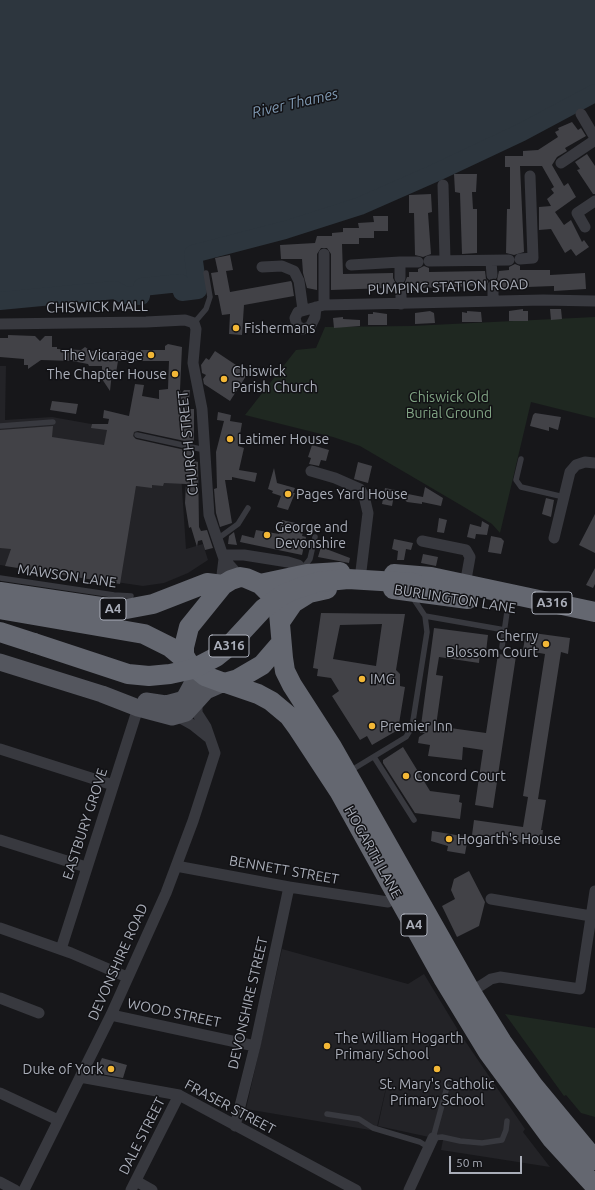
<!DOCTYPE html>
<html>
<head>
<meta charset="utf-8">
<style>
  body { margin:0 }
  #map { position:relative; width:595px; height:1190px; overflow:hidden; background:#17171a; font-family:Ubuntu,sans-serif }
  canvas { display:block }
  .scale { position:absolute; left:449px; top:1156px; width:73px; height:18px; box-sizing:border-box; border:2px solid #aaaeb9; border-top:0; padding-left:5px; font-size:12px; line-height:14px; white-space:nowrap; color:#aaaeb9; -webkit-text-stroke:3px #121215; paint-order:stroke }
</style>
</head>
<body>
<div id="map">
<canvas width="595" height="1190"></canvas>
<div class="scale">50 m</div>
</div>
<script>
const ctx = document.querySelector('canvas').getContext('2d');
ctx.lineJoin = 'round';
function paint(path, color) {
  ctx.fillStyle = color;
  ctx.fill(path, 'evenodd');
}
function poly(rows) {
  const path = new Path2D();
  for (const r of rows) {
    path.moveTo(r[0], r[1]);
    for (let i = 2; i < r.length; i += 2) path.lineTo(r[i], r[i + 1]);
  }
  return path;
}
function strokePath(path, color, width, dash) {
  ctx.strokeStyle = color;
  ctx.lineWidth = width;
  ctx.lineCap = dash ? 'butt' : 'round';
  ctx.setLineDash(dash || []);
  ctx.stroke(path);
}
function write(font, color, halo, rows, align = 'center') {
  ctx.font = font + ' Ubuntu,sans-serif';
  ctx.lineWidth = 3;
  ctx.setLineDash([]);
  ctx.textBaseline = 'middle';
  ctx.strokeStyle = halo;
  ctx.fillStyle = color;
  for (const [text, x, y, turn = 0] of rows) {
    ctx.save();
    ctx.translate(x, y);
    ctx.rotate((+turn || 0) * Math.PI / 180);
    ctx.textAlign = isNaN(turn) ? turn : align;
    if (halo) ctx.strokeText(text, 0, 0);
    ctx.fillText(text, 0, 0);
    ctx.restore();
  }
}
paint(poly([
  [0,366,6,366,5,420,52,417,136,432,132,440,181,473,186,549,203,544,208,560,188,573,164,583,143,586,0,565],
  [282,949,408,984,424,974,461,1035,525,1129,523,1132,550,1167,441,1150,443,1140,378,1126,391,1066,376,1131,246,1109]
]), '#232327');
paint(poly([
  [595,317,595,418,531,402,500,533,492,524,464,507,360,446,333,437,245,415,296,350,316,348,325,327,411,326],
  [505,1014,595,1028,595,1117,581,1113,566,1095,564,1096]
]), '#1f2821');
paint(poly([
  [0,0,595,0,595,93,522,132,435,173,360,206,285,230,193,254,198,290,182,292,180,283,142,287,141,296,124,295,115,290,0,301]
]), '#2d363e');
strokePath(poly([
  [0,301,115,290,124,295,141,296,142,287,180,283,182,292,198,290,193,254,285,230,360,206,435,173,522,132,595,93]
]), '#2d363e', 18);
paint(poly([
  [572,122,578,130,581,128,586,136,565,148,567,151,557,157,552,165,564,186,568,183,576,197,555,212,564,225,571,220,582,242,584,240,589,247,576,256,571,249,565,253,551,229,539,230,539,207,551,206,547,199,554,193,551,189,554,187,542,166,520,166,524,252,514,255,506,253,507,209,510,209,510,167,505,167,505,156,523,156,523,151,538,150,558,137,555,132,559,130,558,128],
  [587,154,595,166,595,194,593,194,577,170,580,169,575,162],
  [454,174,477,174,476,192,472,192,473,209,477,209,477,253,462,254,460,193,455,192],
  [431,194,432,212,428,213,431,254,423,257,415,255,414,213,409,213,409,195],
  [373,216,388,216,388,231,374,231,374,238,359,238,359,244,342,244,343,274,393,273,393,278,396,284,394,290,387,290,387,288,331,290,331,254,327,248,321,248,317,254,317,290,307,288,303,273,302,259,281,259,280,245,315,243,317,236,332,236,332,233,343,232,343,228,359,228,358,223,374,222],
  [230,255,233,270,226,271,230,292,291,281,292,283,294,296,244,305,242,335,229,334,230,314,222,315,218,295,215,295,211,273,218,272,215,258],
  [515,264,520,266,520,270,550,270,550,275,585,273,586,289,554,291,554,286,500,288,497,280,499,271,509,270,509,267],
  [424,266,429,268,429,272,485,271,486,279,488,281,486,288,478,288,478,286,418,288,418,291,409,291,405,282,407,277,409,277,409,272,418,272,418,269],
  [523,309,523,311,528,311,528,321,509,321,509,311],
  [550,309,561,309,562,319,551,320],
  [430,311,434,313,435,323,415,324,415,313],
  [467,311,481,312,482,322,462,322,462,312,467,313],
  [373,312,387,314,387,325,368,325,368,314,373,314],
  [343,317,343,319,360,320,360,326,334,328,333,318],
  [8,335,35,336,40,341,45,336,52,336,52,347,57,347,57,349,81,350,85,347,91,351,119,352,120,350,141,352,141,350,165,350,165,346,168,344,182,347,180,390,181,394,184,390,190,390,188,409,194,409,194,443,138,431,134,432,133,436,136,439,194,452,194,461,198,462,199,527,201,531,207,530,213,548,205,550,202,540,198,541,197,547,191,527,189,528,185,503,186,484,164,483,163,486,152,485,152,488,136,486,120,584,5,566,11,549,0,548,0,430,53,426,52,437,104,445,107,430,91,428,92,424,108,424,109,419,103,418,104,410,129,416,135,384,144,385,142,396,159,399,159,390,168,389,169,361,118,361,116,373,112,372,110,391,102,379,102,366,89,366,88,364,72,361,41,360,28,369,28,365,24,365,24,359,0,357,0,338,8,338],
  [215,351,248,373,230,401,204,384,203,379,206,375,202,373,201,365,206,358,209,360],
  [52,401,78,404,76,414,50,410],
  [218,412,231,415,230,421,242,423,238,446,244,448,239,470,257,473,255,482,232,477,232,480,225,480,232,523,220,527,216,513,214,489,217,488,216,452,224,421,217,420],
  [535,413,561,417,558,430,549,427,549,431,530,426,533,415],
  [312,445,329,450,326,461,321,460,319,466,309,464,311,458,308,457],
  [358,462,372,466,368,483,354,479],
  [274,468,277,483,295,488,293,493,295,493,288,510,277,507,281,496,272,493,273,491,268,489],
  [425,487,443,498,441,506,422,502,422,504,407,502,402,497,408,494,423,497],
  [385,488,395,490,392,506,382,504],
  [546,498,554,500,551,517,542,514],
  [595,514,595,553,579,545],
  [439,518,447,520,444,533,437,532],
  [282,520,305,525,302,536,306,537,302,555,240,542,242,535,254,538,256,530,279,534],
  [482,521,489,525,487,535,476,534,475,539,467,537,470,524,481,527],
  [234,532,237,545,228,544,229,536],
  [491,536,501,538,504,541,501,554,488,552],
  [394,539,413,543,411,550,406,549,404,560,397,560,398,551,392,549],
  [321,547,350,558,349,563,318,557],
  [423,554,438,557,436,566,421,563],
  [595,568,595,584,593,588,586,585],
  [321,613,405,614,396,670,400,674,400,686,405,687,398,730,372,745,367,736,360,740,332,696,339,691,331,678,317,676,318,669,313,668],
  [382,624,376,666,333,659,340,625],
  [434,628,488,635,486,652,480,652,479,663,439,657,436,675,443,676,436,726,486,733,498,654,516,656,493,808,475,805,483,750,463,747,462,760,428,756,430,745,418,743,419,737,425,733,420,733],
  [526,632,570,638,568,654,561,652,538,799,546,800,541,830,543,830,541,845,472,835,474,820,523,827,528,797,523,796,545,654,523,650],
  [403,747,430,791,460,795,459,802,462,803,460,819,415,813,383,763,383,760],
  [432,831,468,837,465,854,447,851,448,846,431,841],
  [469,871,485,902,479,926,457,937,442,906,455,899,451,890,454,879],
  [102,1058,127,1065,123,1078,95,1073]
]), '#424247');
strokePath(poly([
  [194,323,206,309,210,297,206,273],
  [0,426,53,422],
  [137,435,205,450],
  [521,459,516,480,521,487,564,497],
  [216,540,238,524,248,508],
  [303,568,310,559,315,537],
  [0,578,114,595,131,596],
  [425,616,505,630],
  [502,647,509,598],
  [374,757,414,820],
  [350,771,406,737,412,727,427,632,425,616,413,598],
  [447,1087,433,1138,442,1137,460,1141,482,1143,502,1140,506,1130,507,1121],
  [327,1114,359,1119,373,1128,420,1142,428,1147]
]), '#38393f', 5.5);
strokePath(poly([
  [581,114,595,138],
  [561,163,595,140],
  [443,185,445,260],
  [585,227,577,213,595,201],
  [520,259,533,258,530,176],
  [429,261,509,260],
  [491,261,492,275],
  [400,262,418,262],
  [351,265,400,262,400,278],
  [262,267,282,266,294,271,299,281,303,310],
  [493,286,493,301],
  [401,288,401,304],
  [324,305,324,254],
  [316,307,315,317,310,327,303,329,297,326,295,318,298,312,324,305,543,300,595,301],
  [0,324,146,322,185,320,194,323,196,329,193,363,202,409,209,515,224,559,240,577],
  [311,471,335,478,360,489,364,496,368,513,361,571],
  [554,538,570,472,576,465,585,462,595,463],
  [422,541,466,550,470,557,465,585],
  [223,555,244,555,288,562,298,565,307,574],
  [224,559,222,575,224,584],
  [177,716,193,725,208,737],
  [0,749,113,785],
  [0,840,86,867],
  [176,866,289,887,388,902],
  [491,899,591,916],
  [0,928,71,953,127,977],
  [61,949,138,708],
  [471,992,491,979,500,977,580,989,595,891],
  [0,998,39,1013],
  [111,1015,255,1046],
  [80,1077,179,1095,356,1190],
  [0,1093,58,1120],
  [235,1126,255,1046,289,887],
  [136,1181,152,1190],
  [0,1182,15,1190],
  [24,1190,111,1015,166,893,193,821,215,753,206,727,197,713,197,703],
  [131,1190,179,1095],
  [409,1190,433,1138]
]), '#38393f', 11);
strokePath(poly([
  [0,662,102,694,138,708,172,717,186,713,206,691,224,683],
  [146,701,166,704,181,700,185,697,192,684,193,666]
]), '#54565e', 17);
strokePath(poly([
  [394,574,431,577,595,612],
  [260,584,307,574,340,572],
  [393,589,468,599],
  [0,592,121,610,153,604,207,583,223,585],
  [0,609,144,634,170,647,188,662],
  [280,622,293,603,309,593,327,589],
  [0,632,34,643],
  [281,643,262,665,238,679,224,683,205,676,188,662,184,655,184,647,189,627,223,585,231,580,240,577,246,578,260,584,271,595,279,613,283,658,285,671,292,685,332,747,471,992,502,1042,533,1085,595,1160],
  [226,683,258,694,271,701,289,716,297,727,339,791,443,978,488,1052,552,1139,595,1186]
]), '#646770', 20);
strokePath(poly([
  [34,643,128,674,149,676,170,674,193,669,216,657,226,649,263,609,284,594,296,589,318,582,348,579,414,583]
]), '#646770', 20);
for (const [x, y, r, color] of [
  [236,328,4,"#f3b736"],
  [151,355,4,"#f3b736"],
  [175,374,4,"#f3b736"],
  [224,379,4,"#f3b736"],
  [230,439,4,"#f3b736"],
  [288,494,4,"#f3b736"],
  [267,535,4,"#f3b736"],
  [546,644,4,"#f3b736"],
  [362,679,4,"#f3b736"],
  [372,726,4,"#f3b736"],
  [406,776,4,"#f3b736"],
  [449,839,4,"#f3b736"],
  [327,1046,4,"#f3b736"],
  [111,1069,4,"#f3b736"],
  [437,1069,4,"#f3b736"]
]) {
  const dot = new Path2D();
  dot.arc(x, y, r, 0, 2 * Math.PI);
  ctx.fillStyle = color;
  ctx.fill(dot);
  strokePath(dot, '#121215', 1.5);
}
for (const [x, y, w] of [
  [552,603,40],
  [113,609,26],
  [229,646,40],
  [414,925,26]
]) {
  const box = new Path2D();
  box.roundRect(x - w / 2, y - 11, w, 22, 3);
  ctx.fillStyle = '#121215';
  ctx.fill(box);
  strokePath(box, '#aaaeb9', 1);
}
write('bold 13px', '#aaaeb9', null, [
  ["A316",552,603],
  ["A4",113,609],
  ["A316",229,646],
  ["A4",414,925]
]);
write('14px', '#aaaeb9', '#121215', [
  ["PUMPING STATION ROAD",448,287,-2],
  ["CHISWICK MALL",97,307,-1],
  ["CHURCH STREET",188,443,-96],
  ["MAWSON LANE",67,576,8],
  ["BURLINGTON LANE",455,599,9],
  ["EASTBURY GROVE",85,824,-72],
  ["HOGARTH LANE",373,852,61],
  ["BENNETT STREET",284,870,10],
  ["DEVONSHIRE ROAD",118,962,-66],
  ["DEVONSHIRE STREET",248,1003,-77],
  ["WOOD STREET",174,1013,12],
  ["FRASER STREET",230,1107,28],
  ["DALE STREET",142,1136,-63]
]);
write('14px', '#aaaeb9', '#121215', [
  ["Fishermans",244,328],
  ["The Vicarage",143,355,"right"],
  ["Chiswick",232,371],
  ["Parish Church",232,387],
  ["The Chapter House",167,374,"right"],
  ["Latimer House",238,439],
  ["Pages Yard House",296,494],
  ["George and",275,527],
  ["Devonshire",275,543],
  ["Cherry",538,636,"right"],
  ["Blossom Court",538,652,"right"],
  ["IMG",370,679],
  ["Premier Inn",380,726],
  ["Concord Court",414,776],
  ["Hogarth's House",457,839],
  ["The William Hogarth",335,1038],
  ["Primary School",335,1054],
  ["Duke of York",103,1069,"right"],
  ["St. Mary's Catholic",437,1084,"center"],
  ["Primary School",437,1100,"center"]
], 'left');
write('14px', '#81a484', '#121215', [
  ["Chiswick Old",449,397],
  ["Burial Ground",449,413]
]);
write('italic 15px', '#819bb4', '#121215', [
  ["River Thames",295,103,-13]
]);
</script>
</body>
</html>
